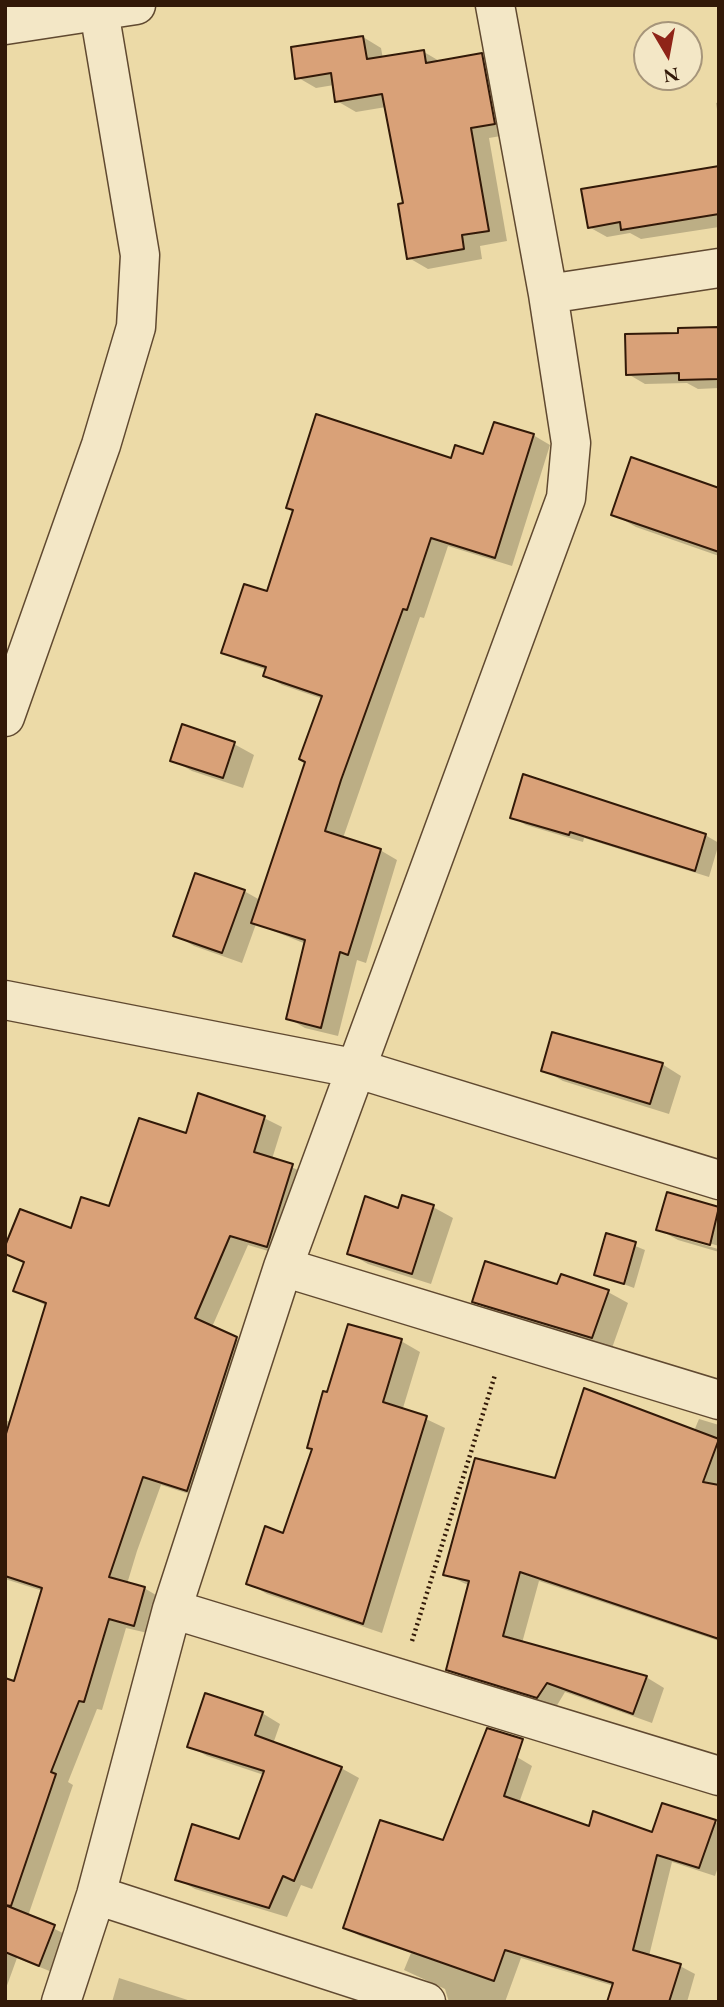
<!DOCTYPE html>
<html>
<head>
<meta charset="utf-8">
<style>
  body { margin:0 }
  #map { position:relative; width:724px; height:2007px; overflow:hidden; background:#ecdaa7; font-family:"EB Garamond",serif }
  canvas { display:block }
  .frame { position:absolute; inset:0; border:7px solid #321908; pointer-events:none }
  .north { position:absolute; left:633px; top:21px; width:70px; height:70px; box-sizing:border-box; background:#f3e7c6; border:2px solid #a6957a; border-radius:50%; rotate:170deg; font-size:19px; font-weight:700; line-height:28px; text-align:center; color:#321908 }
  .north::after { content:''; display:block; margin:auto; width:24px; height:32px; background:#8f2418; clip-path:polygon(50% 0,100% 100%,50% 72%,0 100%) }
</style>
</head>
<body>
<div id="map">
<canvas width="724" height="2007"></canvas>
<div class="frame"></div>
<div class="north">N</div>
</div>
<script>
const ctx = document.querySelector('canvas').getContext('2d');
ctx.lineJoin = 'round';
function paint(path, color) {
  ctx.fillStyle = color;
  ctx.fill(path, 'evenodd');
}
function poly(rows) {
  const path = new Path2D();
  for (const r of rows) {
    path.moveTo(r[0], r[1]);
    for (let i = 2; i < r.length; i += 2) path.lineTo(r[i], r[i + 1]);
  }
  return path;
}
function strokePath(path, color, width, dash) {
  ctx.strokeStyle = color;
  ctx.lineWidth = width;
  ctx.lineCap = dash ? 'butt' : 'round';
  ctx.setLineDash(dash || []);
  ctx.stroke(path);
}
paint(poly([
  [363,37,381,48,383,59,424,52,441,62,481,55,500,65,513,134,489,138,507,241,480,246,482,259,428,269,409,258,405,204,386,107,356,112,337,101,334,85,316,88,297,77],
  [719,102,719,121,716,103],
  [719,168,719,227,641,239,630,233,607,237,589,227],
  [719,328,719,388,698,389,687,383,645,384,628,374,680,334],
  [533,435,550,445,512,566,448,546,424,618,420,617,343,838,380,850,397,860,366,963,357,960,338,1036,305,1028,288,1018,306,944,256,924,242,963,194,946,175,935,244,891,260,900,307,762,323,699,282,685,265,675,267,670,240,661,223,652,268,593,295,511,288,507,453,460,484,457],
  [719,490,719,556,636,527,613,514],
  [183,726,234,744,254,755,243,788,192,771,172,760],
  [512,817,705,835,719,843,709,877,584,838,583,842,526,825],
  [662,1064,681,1076,669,1114,563,1081,543,1070],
  [264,1118,282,1127,272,1159,310,1175,285,1256,248,1245,212,1327,254,1348,205,1499,161,1485,137,1551,127,1584,144,1588,161,1598,152,1634,126,1628,102,1710,97,1709,68,1782,73,1785,28,1916,71,1937,57,1974,17,1958,5,1991,5,1680,15,1683,43,1591,5,1579,5,1420,11,1422,47,1306,15,1290,25,1264,5,1253,72,1231,110,1208,187,1135],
  [668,1194,719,1208,719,1246,677,1234,677,1237,718,1249,719,1246,719,1252,678,1240,658,1229],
  [433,1207,453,1218,431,1284,368,1264,349,1253,399,1210],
  [608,1235,645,1250,634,1288,596,1274],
  [558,1286,608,1292,628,1303,612,1348,493,1312,474,1301],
  [401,1341,420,1352,403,1408,445,1428,382,1633,267,1594,248,1583,285,1535,314,1450],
  [699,1419,719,1425,719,1641,539,1581,522,1643,646,1677,664,1688,652,1723,565,1692,556,1707,466,1679,448,1669,470,1586,445,1574,556,1480,694,1431],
  [262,1713,280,1724,273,1744,341,1768,359,1778,312,1889,301,1885,287,1917,195,1889,177,1879,240,1841,264,1775,207,1756,189,1746],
  [517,1757,532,1766,519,1803,590,1828,653,1834,715,1822,719,1824,719,1864,715,1876,672,1862,649,1956,680,1966,695,1974,687,2002,609,2002,614,1986,521,1958,505,2002,449,2002,445,1989,404,1970,411,1953,360,1936,345,1928,444,1842],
  [119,1978,194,2002,112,2002]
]), '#0003');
const building = poly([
  [363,36,367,59,424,50,426,63,482,53,495,124,471,128,489,231,462,235,464,249,407,259,398,204,403,203,382,94,335,102,331,73,295,79,291,47,363,36],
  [719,166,719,214,621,230,620,222,588,228,581,189,719,166],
  [719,327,719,379,679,380,679,373,626,375,625,334,678,333,678,328,719,327],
  [316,414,451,458,455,445,483,454,494,422,534,434,495,558,431,538,407,610,403,609,341,780,325,831,381,849,348,955,340,952,321,1028,286,1019,305,940,251,923,305,762,299,759,322,696,263,676,266,667,221,653,244,584,267,591,293,510,286,508,316,414],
  [631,457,719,488,719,552,611,515,631,457],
  [182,724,235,742,223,778,170,761,182,724],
  [523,774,706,834,695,871,570,832,569,835,510,818,523,774],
  [195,873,245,890,222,953,173,936,195,873],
  [552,1032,663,1063,650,1104,541,1071,552,1032],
  [198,1093,265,1116,254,1152,293,1164,267,1247,230,1236,195,1318,237,1337,187,1491,143,1477,109,1577,145,1587,134,1626,109,1619,84,1702,79,1701,51,1772,56,1774,11,1906,5,1905,5,1678,14,1681,42,1588,5,1576,5,1437,46,1303,13,1291,24,1262,5,1254,5,1246,20,1209,71,1228,81,1197,109,1206,139,1118,186,1133,198,1093],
  [667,1192,719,1207,710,1245,656,1230,667,1192],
  [402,1195,434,1205,412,1274,347,1254,365,1196,398,1208,402,1195],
  [606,1233,636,1242,624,1284,594,1275,606,1233],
  [485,1261,557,1284,561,1274,609,1290,592,1338,472,1302,485,1261],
  [348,1324,402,1339,383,1402,427,1416,363,1624,246,1584,265,1526,283,1533,312,1449,307,1448,323,1391,327,1392,348,1324],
  [584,1388,719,1439,703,1482,719,1485,719,1639,520,1572,503,1636,647,1676,633,1714,547,1683,537,1698,446,1670,469,1581,443,1575,475,1458,555,1478,584,1388],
  [205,1693,263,1712,255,1735,342,1767,294,1881,283,1876,269,1908,175,1880,192,1824,239,1839,264,1771,187,1747,205,1693],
  [487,1728,523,1739,504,1796,589,1826,593,1811,652,1832,662,1803,716,1820,699,1868,657,1855,633,1950,681,1964,669,2002,607,2002,613,1983,505,1950,494,1981,343,1928,380,1820,443,1840,487,1728],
  [5,1905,55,1925,39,1966,5,1952,5,1905]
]);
paint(building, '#d9a178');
strokePath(building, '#321908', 2);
const minor = poly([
  [5,25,136,5],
  [548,294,719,268],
  [5,717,101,445,136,327,140,255,98,5],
  [5,1000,358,1069,719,1180],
  [283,1267,719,1400],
  [172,1609,719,1776],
  [96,1895,426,2002],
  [61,2002,96,1895,172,1609,283,1267,566,498,571,443,548,294,495,5]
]);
strokePath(minor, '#604930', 41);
strokePath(poly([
  [412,1641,495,1375]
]), '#321908', 4.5, [2, 3.5]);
strokePath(minor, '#f3e7c6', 38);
</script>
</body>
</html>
